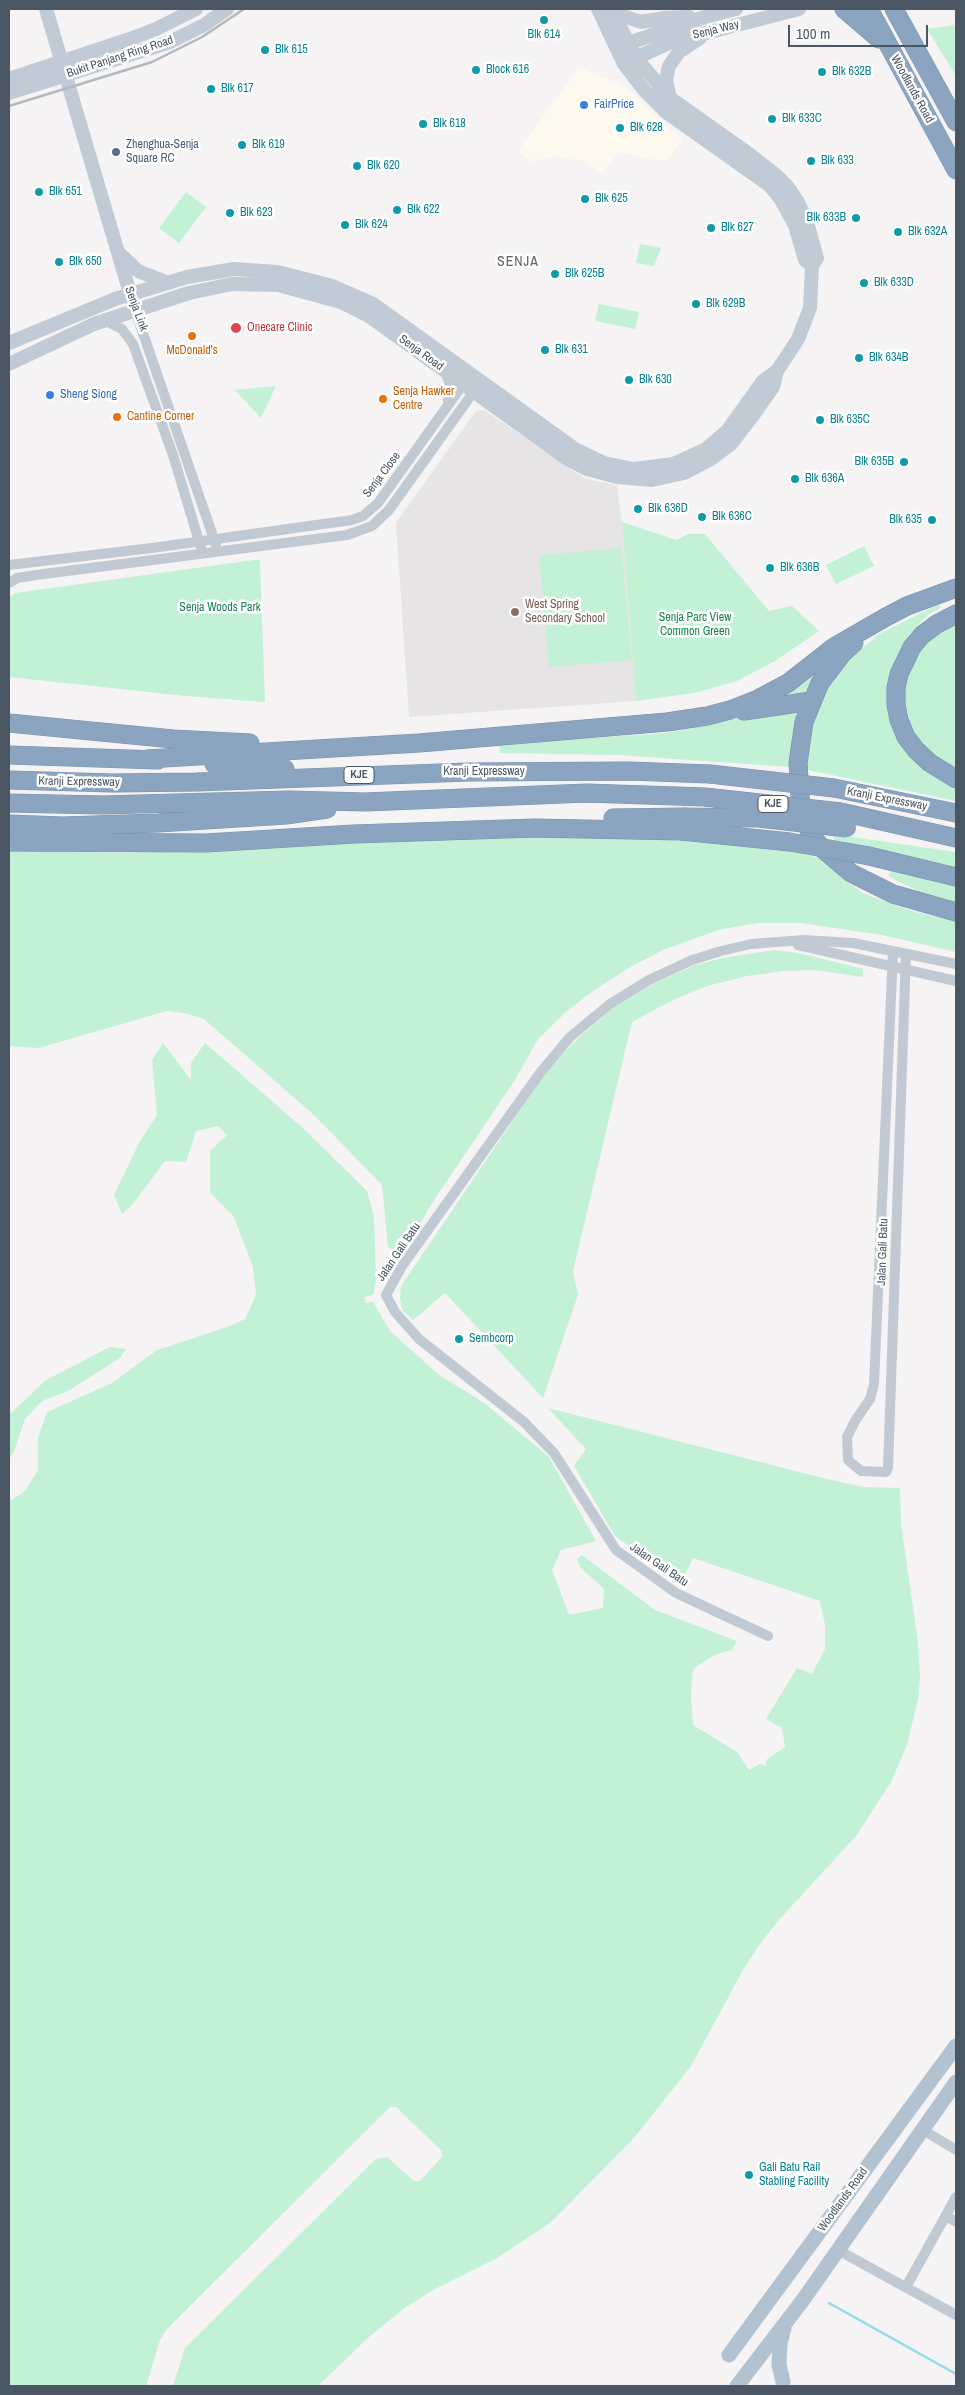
<!DOCTYPE html>
<html>
<head>
<meta charset="utf-8">
<style>
  body { margin:0 }
  #map { position:relative; width:965px; height:2395px; overflow:hidden; background:#f5f3f3; font-family:"Archivo Narrow",sans-serif }
  canvas { display:block }
  .frame { position:absolute; inset:0; border:10px solid #4a5661; pointer-events:none }
  .scale { position:absolute; left:788px; top:25px; width:140px; height:22px; box-sizing:border-box; border:2px solid #4a5661; border-top:0; padding-left:6px; font-size:15px; line-height:18px; white-space:nowrap; color:#4a5661; -webkit-text-stroke:4px #fff; paint-order:stroke }
</style>
</head>
<body>
<div id="map">
<canvas width="965" height="2395"></canvas>
<div class="frame"></div>
<div class="scale">100 m</div>
</div>
<script>
const ctx = document.querySelector('canvas').getContext('2d');
ctx.lineJoin = 'round';
function paint(path, color) {
  ctx.fillStyle = color;
  ctx.fill(path, 'evenodd');
}
function poly(rows) {
  const path = new Path2D();
  for (const r of rows) {
    path.moveTo(r[0], r[1]);
    for (let i = 2; i < r.length; i += 2) path.lineTo(r[i], r[i + 1]);
  }
  return path;
}
function strokePath(path, color, width, dash) {
  ctx.strokeStyle = color;
  ctx.lineWidth = width;
  ctx.lineCap = dash ? 'butt' : 'round';
  ctx.setLineDash(dash || []);
  ctx.stroke(path);
}
function write(font, color, halo, rows, align = 'center') {
  ctx.font = font + ' "Archivo Narrow",sans-serif';
  ctx.lineWidth = 5;
  ctx.setLineDash([]);
  ctx.textBaseline = 'middle';
  ctx.strokeStyle = halo;
  ctx.fillStyle = color;
  for (const [text, x, y, turn = 0] of rows) {
    ctx.save();
    ctx.translate(x, y);
    ctx.rotate((+turn || 0) * Math.PI / 180);
    ctx.textAlign = isNaN(turn) ? turn : align;
    if (halo) ctx.strokeText(text, 0, 0);
    ctx.fillText(text, 0, 0);
    ctx.restore();
  }
}
paint(poly([
  [579,67,628,88,663,124,683,139,666,162,619,152,602,173,587,162,555,156,533,162,518,151]
]), '#fdf9ef');
paint(poly([
  [484,410,586,479,617,485,622,522,636,701,409,717,396,523,476,411]
]), '#e6e4e5');
paint(poly([
  [954,25,956,38,956,76,927,29],
  [186,192,206,207,179,243,159,228],
  [640,244,661,248,654,266,636,263],
  [599,304,639,312,635,329,595,321],
  [276,386,261,418,235,390],
  [622,522,677,540,688,534,705,534,769,611,792,606,819,631,775,661,737,681,694,693,636,701],
  [864,546,874,566,836,584,826,565],
  [621,548,632,660,549,667,539,555],
  [254,560,260,560,265,702,186,696,9,677,9,598,15,593],
  [939,604,941,608,929,614,908,635,919,646,956,619,956,801,803,769,803,760,817,705,839,668,879,634],
  [815,672,818,676,790,767,618,755,500,753,499,744,668,733,709,724],
  [831,834,956,852,956,870,835,840],
  [602,835,688,836,784,848,822,859,844,880,865,894,915,912,956,921,956,952,882,935,801,923,758,923,718,930,663,950,632,966,593,991,567,1011,538,1039,515,1080,434,1200,412,1237,395,1252,388,1247,382,1185,314,1115,204,1019,184,1013,167,1011,39,1048,9,1046,9,850,128,853,415,838],
  [896,867,956,882,956,902,921,892,897,881,888,875],
  [775,950,803,954,863,969,863,977,814,970,784,971,747,976,707,986,673,1000,632,1022,573,1271,578,1295,543,1398,445,1293,413,1320,403,1311,400,1299,401,1286,543,1076,574,1042,613,1008,653,984,695,965,723,958],
  [163,1043,191,1080,191,1063,205,1043,304,1129,367,1191,374,1216,376,1281,373,1295,364,1297,366,1303,373,1302,390,1331,439,1375,483,1402,549,1457,596,1541,561,1550,552,1570,569,1615,603,1608,604,1589,580,1567,577,1559,582,1555,655,1610,737,1641,732,1650,714,1655,693,1669,691,1694,693,1725,737,1752,749,1770,760,1764,766,1766,766,1760,785,1747,782,1728,766,1719,797,1668,812,1674,825,1649,825,1625,820,1601,693,1558,681,1583,615,1536,574,1466,586,1449,548,1408,823,1478,863,1487,900,1488,901,1523,918,1642,920,1678,918,1699,907,1745,891,1782,856,1836,778,1921,760,1944,743,1970,691,2066,634,2138,550,2223,497,2258,435,2289,406,2307,370,2336,318,2386,173,2386,185,2348,376,2159,387,2157,414,2181,420,2181,442,2157,442,2151,396,2107,390,2107,166,2330,160,2340,146,2386,9,2386,9,1502,25,1491,38,1470,38,1438,47,1412,112,1383,157,1350,230,1326,245,1319,256,1295,253,1267,234,1217,210,1192,210,1151,227,1135,218,1126,196,1131,186,1162,165,1161,133,1204,122,1214,114,1195,139,1143,157,1115,152,1060],
  [110,1347,126,1349,120,1358,68,1391,42,1401,25,1419,13,1454,9,1458,9,1415,46,1380]
]), '#c3f1d5');
strokePath(poly([
  [829,2303,956,2374]
]), '#90daee', 2.5);
const highway = poly([
  [844,9,879,39],
  [869,9,956,170],
  [894,9,956,122],
  [956,614,937,624,922,635,912,647,899,674,896,688,896,705,899,720,906,737,916,750,930,763,956,779],
  [854,643,842,654,820,683,804,722,798,763,801,810,806,824,813,838,824,850,851,873,893,894,956,912],
  [744,711,811,701],
  [9,723,173,739,250,743],
  [9,755,158,760],
  [147,759,419,743,667,722,707,716,730,710,758,699,788,683,834,647,886,617,907,606,956,588],
  [214,764,285,769],
  [9,780,112,783,197,782,468,772,629,771,710,774],
  [834,788,956,813],
  [9,803,102,805,289,800,365,802,587,793,705,797],
  [841,812,956,838],
  [613,818,684,817],
  [9,824,62,826,158,823,286,815,327,809],
  [9,842,206,843,354,834,535,828,681,831],
  [869,856,956,877]
]);
strokePath(highway, '#7690ad', 19);
strokePath(poly([
  [135,310,216,545],
  [104,320,122,329,133,344,173,455,201,548],
  [444,371,449,381,448,402],
  [9,565,152,548,352,520,363,516,378,503,466,380],
  [9,583,17,578,36,575,347,535,372,526,389,510,477,387],
  [798,945,956,981],
  [893,951,874,1384,870,1399,855,1421,847,1437,848,1460,861,1471,886,1472,888,1468,906,954],
  [768,1636,676,1593,616,1550,554,1453,524,1422,419,1339,395,1312,386,1295,402,1266,540,1073,570,1037,610,1004,649,980,692,960,721,951,751,944,804,940,853,943,956,964],
  [923,2130,956,2150],
  [946,2216,956,2222],
  [838,2250,956,2315],
  [906,2287,956,2197]
]), '#c1cad2', 10);
strokePath(poly([
  [46,9,132,300],
  [598,9,624,64,644,90,666,112,769,185,780,198,795,225,805,260,812,266],
  [612,12,641,22,664,18,689,17],
  [620,46,705,17,736,9],
  [629,61,671,42,799,9],
  [9,79,133,38,156,29,196,9],
  [9,93,170,42,204,25,227,9],
  [670,98,666,80,669,66,679,52,700,38],
  [118,252,138,271,166,282],
  [9,343,115,299,187,277,234,269,278,272,332,286,373,304,575,449,604,463,634,469,673,464,706,449,727,431,763,381,777,371],
  [9,364,94,324,189,293,232,284,278,285,341,302,369,316,566,458,587,469,617,477,652,480,684,473,711,459,731,444,754,414,773,387,777,371,798,339,810,308,812,266,817,258,807,222,798,202,787,186,776,175,749,154,670,98,636,58,611,9]
]), '#c1cbd6', 14);
strokePath(poly([
  [729,2355,956,2046],
  [783,2382,779,2365,780,2344,784,2328],
  [737,2386,803,2300,956,2082]
]), '#b3c2d1', 15);
strokePath(highway, '#8ba5c1', 18);
strokePath(poly([
  [9,106,152,62,202,37,244,9]
]), '#b5b8bd', 2.5);
const highwayBridge = poly([
  [710,774,834,788],
  [705,797,841,812],
  [684,817,759,818,847,828],
  [681,831,790,842,869,856]
]);
strokePath(highwayBridge, '#7690ad', 19, []);
strokePath(highwayBridge, '#8ba5c1', 18);
for (const [x, y, r, color] of [
  [544,20,5,"#0f9aa8"],
  [265,50,5,"#0f9aa8"],
  [476,70,5,"#0f9aa8"],
  [822,72,5,"#0f9aa8"],
  [211,89,5,"#0f9aa8"],
  [584,105,5,"#3f7fe0"],
  [772,119,5,"#0f9aa8"],
  [423,124,5,"#0f9aa8"],
  [620,128,5,"#0f9aa8"],
  [242,145,5,"#0f9aa8"],
  [116,152,5,"#5c6f8a"],
  [811,161,5,"#0f9aa8"],
  [357,166,5,"#0f9aa8"],
  [39,192,5,"#0f9aa8"],
  [585,199,5,"#0f9aa8"],
  [397,210,5,"#0f9aa8"],
  [230,213,5,"#0f9aa8"],
  [856,218,5,"#0f9aa8"],
  [345,225,5,"#0f9aa8"],
  [711,228,5,"#0f9aa8"],
  [898,232,5,"#0f9aa8"],
  [59,262,5,"#0f9aa8"],
  [555,274,5,"#0f9aa8"],
  [864,283,5,"#0f9aa8"],
  [696,304,5,"#0f9aa8"],
  [236,328,6,"#e0444e"],
  [192,336,5,"#e8710a"],
  [545,350,5,"#0f9aa8"],
  [859,358,5,"#0f9aa8"],
  [629,380,5,"#0f9aa8"],
  [50,395,5,"#3f7fe0"],
  [383,399,5,"#e8710a"],
  [117,417,5,"#e8710a"],
  [820,420,5,"#0f9aa8"],
  [904,462,5,"#0f9aa8"],
  [795,479,5,"#0f9aa8"],
  [638,509,5,"#0f9aa8"],
  [702,517,5,"#0f9aa8"],
  [932,520,5,"#0f9aa8"],
  [770,568,5,"#0f9aa8"],
  [515,612,5,"#8d6e63"],
  [459,1339,5,"#0f9aa8"],
  [749,2175,5,"#0f9aa8"]
]) {
  const dot = new Path2D();
  dot.arc(x, y, r, 0, 2 * Math.PI);
  ctx.fillStyle = color;
  ctx.fill(dot);
  strokePath(dot, '#fff', 2);
}
for (const [x, y, w] of [
  [359,775,30],
  [773,804,30]
]) {
  const box = new Path2D();
  box.roundRect(x - w / 2, y - 8.5, w, 17, 4);
  ctx.fillStyle = '#fff';
  ctx.fill(box);
  strokePath(box, '#4a5661', 1);
}
write('bold 11px', '#4a5661', null, [
  ["KJE",359,775],
  ["KJE",773,804]
]);
write('12px', '#4a5661', '#fff', [
  ["Senja Way",716,30,-14],
  ["Bukit Panjang Ring Road",120,57,-18],
  ["Woodlands Road",912,89,61],
  ["Senja Link",136,309,70],
  ["Senja Road",421,353,36],
  ["Senja Close",382,475,-53],
  ["Kranji Expressway",484,772],
  ["Kranji Expressway",79,782,1],
  ["Kranji Expressway",887,799,11],
  ["Jalan Gali Batu",399,1252,-56],
  ["Jalan Gali Batu",883,1252,-88],
  ["Jalan Gali Batu",659,1565,34],
  ["Woodlands Road",843,2200,-54]
]);
write('12px', '#0d838f', '#fff', [
  ["Blk 614",544,35,"center"],
  ["Blk 615",275,50],
  ["Block 616",486,70],
  ["Blk 632B",832,72],
  ["Blk 617",221,89],
  ["Blk 633C",782,119],
  ["Blk 618",433,124],
  ["Blk 628",630,128],
  ["Blk 619",252,145],
  ["Blk 633",821,161],
  ["Blk 620",367,166],
  ["Blk 651",49,192],
  ["Blk 625",595,199],
  ["Blk 622",407,210],
  ["Blk 623",240,213],
  ["Blk 633B",846,218,"right"],
  ["Blk 624",355,225],
  ["Blk 627",721,228],
  ["Blk 632A",908,232],
  ["Blk 650",69,262],
  ["Blk 625B",565,274],
  ["Blk 633D",874,283],
  ["Blk 629B",706,304],
  ["Blk 631",555,350],
  ["Blk 634B",869,358],
  ["Blk 630",639,380],
  ["Blk 635C",830,420],
  ["Blk 635B",894,462,"right"],
  ["Blk 636A",805,479],
  ["Blk 636D",648,509],
  ["Blk 636C",712,517],
  ["Blk 635",922,520,"right"],
  ["Blk 636B",780,568],
  ["Sembcorp",469,1339],
  ["Gali Batu Rail",759,2168],
  ["Stabling Facility",759,2182]
], 'left');
write('12px', '#366cbe', '#fff', [
  ["FairPrice",594,105],
  ["Sheng Siong",60,395]
], 'left');
write('12px', '#4e5e75', '#fff', [
  ["Zhenghua-Senja",126,145],
  ["Square RC",126,159]
], 'left');
write('12px', '#be3a42', '#fff', [
  ["Onecare Clinic",247,328]
], 'left');
write('12px', '#c56008', '#fff', [
  ["McDonald's",192,351,"center"],
  ["Senja Hawker",393,392],
  ["Centre",393,406],
  ["Cantine Corner",127,417]
], 'left');
write('12px', '#785e54', '#fff', [
  ["West Spring",525,605],
  ["Secondary School",525,619]
], 'left');
write('12px', '#17864f', '#fff', [
  ["Senja Woods Park",220,608],
  ["Senja Parc View",695,618],
  ["Common Green",695,632]
]);
ctx.letterSpacing = '1px';
write('14px', '#5f6368', '#fff', [
  ["SENJA",518,262]
]);
ctx.letterSpacing = '0px';
</script>
</body>
</html>
